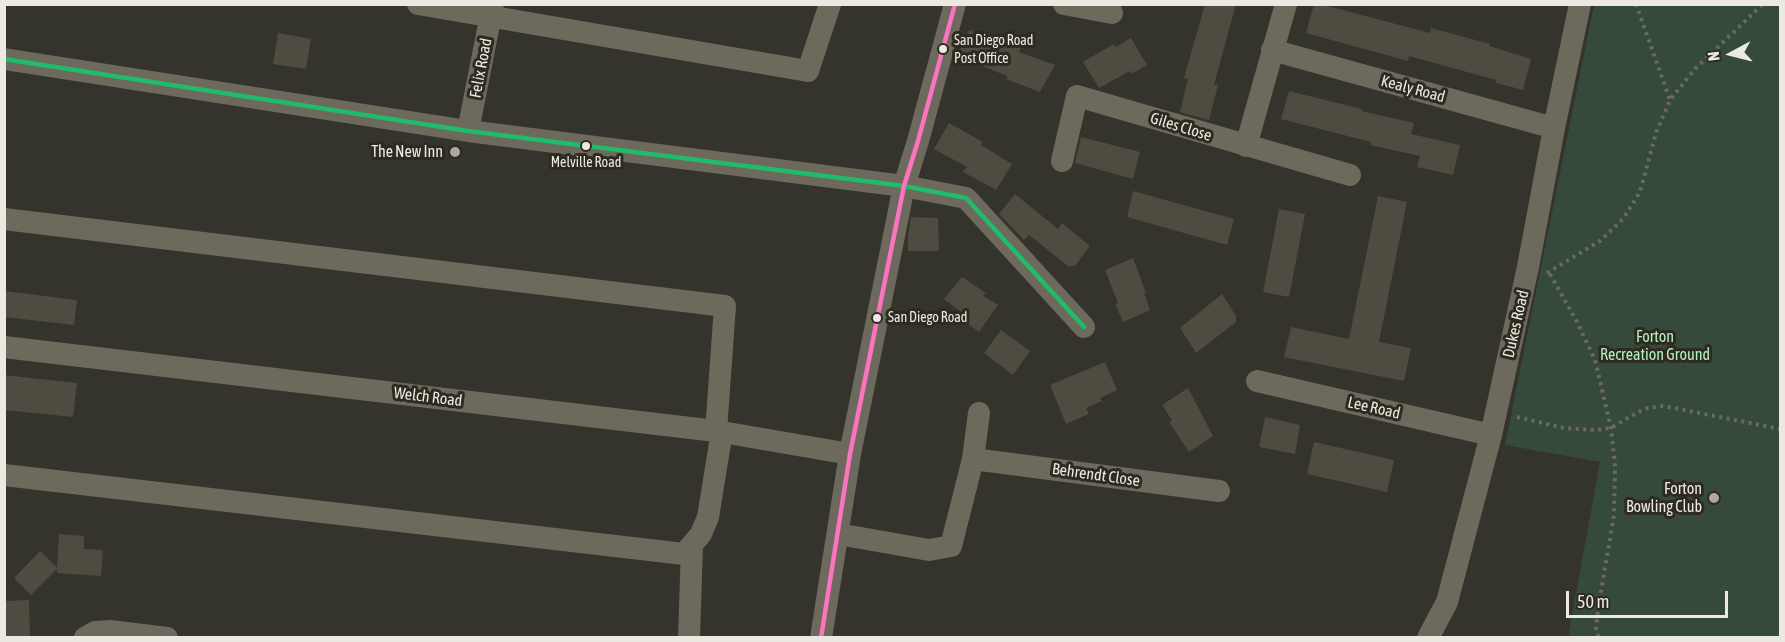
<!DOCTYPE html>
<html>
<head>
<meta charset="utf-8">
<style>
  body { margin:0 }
  #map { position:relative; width:1785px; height:642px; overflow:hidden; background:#34332c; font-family:"Asap Condensed",sans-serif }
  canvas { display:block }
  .frame { position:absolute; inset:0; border:6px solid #ebe9e2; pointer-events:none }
  .north { position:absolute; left:1701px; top:24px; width:60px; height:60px; -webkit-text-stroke:4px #2e2a20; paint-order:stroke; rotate:263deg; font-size:16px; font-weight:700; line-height:24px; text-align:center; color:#ebe9e2 }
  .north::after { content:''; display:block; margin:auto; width:21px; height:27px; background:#ebe9e2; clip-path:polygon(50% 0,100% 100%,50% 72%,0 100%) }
  .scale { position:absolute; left:1566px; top:591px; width:162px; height:27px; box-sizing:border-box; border:3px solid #ebe9e2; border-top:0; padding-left:8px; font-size:18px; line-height:21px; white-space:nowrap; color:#ebe9e2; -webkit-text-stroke:4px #2e2a20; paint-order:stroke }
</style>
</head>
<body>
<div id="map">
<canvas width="1785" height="642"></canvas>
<div class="frame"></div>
<div class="north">N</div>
<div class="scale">50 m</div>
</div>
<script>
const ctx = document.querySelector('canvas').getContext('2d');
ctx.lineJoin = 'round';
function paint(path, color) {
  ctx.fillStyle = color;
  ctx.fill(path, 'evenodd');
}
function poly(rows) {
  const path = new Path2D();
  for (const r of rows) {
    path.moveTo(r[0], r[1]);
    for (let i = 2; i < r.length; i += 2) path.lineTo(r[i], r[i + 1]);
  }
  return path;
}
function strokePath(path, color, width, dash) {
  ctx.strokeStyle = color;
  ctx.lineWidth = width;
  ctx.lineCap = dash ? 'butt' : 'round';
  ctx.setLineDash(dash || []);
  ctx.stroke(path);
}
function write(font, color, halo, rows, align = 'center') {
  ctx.font = font + ' "Asap Condensed",sans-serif';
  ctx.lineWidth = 6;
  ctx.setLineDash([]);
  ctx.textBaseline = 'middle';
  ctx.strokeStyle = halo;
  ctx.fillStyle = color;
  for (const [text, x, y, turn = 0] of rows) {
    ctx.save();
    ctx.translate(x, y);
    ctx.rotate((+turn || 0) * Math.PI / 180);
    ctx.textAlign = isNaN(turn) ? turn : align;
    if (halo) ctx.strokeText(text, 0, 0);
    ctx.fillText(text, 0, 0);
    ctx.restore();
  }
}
paint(poly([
  [1594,5,1780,5,1780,637,1570,637,1569,631,1600,462,1505,445]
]), '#364a3b');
paint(poly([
  [1205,4,1236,4,1214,85,1218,85,1209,120,1180,112,1188,79,1184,78],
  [1314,4,1320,4,1430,33,1431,28,1490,44,1489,46,1531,59,1523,90,1496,83,1496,80,1409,56,1408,61,1306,33],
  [969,30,1021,48,1019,52,1055,65,1040,92,1006,79,1007,76,975,63,974,65,956,59],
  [278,33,311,39,306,69,273,64],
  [1131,38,1147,65,1131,74,1130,71,1099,88,1083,62,1114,44,1116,47],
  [1289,91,1362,109,1361,111,1414,123,1411,134,1460,145,1453,175,1417,167,1420,156,1370,145,1371,142,1281,119],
  [949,123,983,142,981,145,1012,164,996,190,963,172,967,167,934,149],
  [1081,137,1140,152,1133,179,1075,163],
  [1133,191,1234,219,1227,245,1127,217],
  [1015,194,1058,229,1062,223,1090,246,1075,266,1068,266,1029,235,1024,240,999,214],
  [1378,196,1407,202,1379,342,1411,348,1404,381,1284,357,1291,327,1349,339],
  [1279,209,1305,214,1289,297,1263,292],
  [911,217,938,218,939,251,908,251,908,235],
  [1133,258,1146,293,1144,293,1150,310,1123,322,1115,304,1118,303,1105,270],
  [962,277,986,293,983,296,998,305,979,332,963,320,967,316,944,299],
  [4,291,77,300,74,325,4,317],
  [1222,294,1236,316,1236,322,1196,353,1180,328],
  [1001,330,1030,351,1013,375,984,353],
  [1105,362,1117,390,1100,398,1102,401,1086,408,1089,414,1066,424,1050,385],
  [4,375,77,383,73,417,4,410],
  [1188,388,1213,436,1189,452,1169,422,1172,420,1162,405],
  [1265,417,1300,425,1295,454,1259,447],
  [1314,442,1394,460,1387,492,1307,474],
  [59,534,84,536,84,549,103,550,101,576,57,573,57,569,31,595,14,578,40,551,57,568],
  [29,600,30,637,5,638,4,601]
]), '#4e4c41');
strokePath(poly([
  [1636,4,1670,100],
  [1547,273,1600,241,1623,219,1640,192,1656,133,1670,100,1695,69,1763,4],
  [1550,274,1577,322,1595,360,1611,428,1615,466,1614,515,1598,609,1596,630,1599,638],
  [1517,417,1564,428,1594,430,1611,428,1638,412,1648,408,1664,406,1780,429]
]), '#6c6960', 4, [3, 4.5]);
strokePath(poly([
  [418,4,808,71,830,4],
  [1064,4,1112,13],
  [1272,50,1554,128],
  [4,59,468,131,904,186,966,198,1084,327],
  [468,131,493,4],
  [1246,146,1286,4],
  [1062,161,1077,96,1350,175],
  [4,219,725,306,716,431],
  [4,347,716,431,850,454],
  [1257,381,1491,435],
  [973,459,1219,491],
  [4,475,684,554,701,534,708,517,722,431],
  [838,534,929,550,951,546,973,459,979,413],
  [85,638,95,632,110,631,167,638],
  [689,638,692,546],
  [821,638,850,454,904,186,918,141,955,4],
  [1428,638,1447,602,1491,435,1528,267,1554,128,1580,4]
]), '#6d695d', 22);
strokePath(poly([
  [4,59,468,131,904,186,966,198,1084,327]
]), '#20bc6c', 4.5);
strokePath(poly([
  [821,638,850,454,904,186,918,141,955,4]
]), '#fc73be', 4.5);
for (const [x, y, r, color] of [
  [943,49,5,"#ebe9e2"],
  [586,146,5,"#ebe9e2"],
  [455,152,6,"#aba9a2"],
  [877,318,5,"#ebe9e2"],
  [1714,498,6,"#aba9a2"]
]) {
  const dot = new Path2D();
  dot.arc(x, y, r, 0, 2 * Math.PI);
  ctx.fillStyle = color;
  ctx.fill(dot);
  strokePath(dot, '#2e2a20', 2);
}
write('14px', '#ebe9e2', '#2e2a20', [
  ["San Diego Road",954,41],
  ["Post Office",954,59],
  ["Melville Road",586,163,"center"],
  ["San Diego Road",888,318]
], 'left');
write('16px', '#ebe9e2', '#2e2a20', [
  ["Felix Road",481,68,-79],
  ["Kealy Road",1413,89,15],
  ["Giles Close",1181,127,17],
  ["Dukes Road",1516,324,-77],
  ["Welch Road",428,397,7],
  ["Lee Road",1374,408,13],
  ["Behrendt Close",1096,475,8]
]);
write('16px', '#ebe9e2', '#2e2a20', [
  ["The New Inn",443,152],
  ["Forton",1702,489],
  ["Bowling Club",1702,507]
], 'right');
write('16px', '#b1f0c3', '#2e2a20', [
  ["Forton",1655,337],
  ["Recreation Ground",1655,355]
]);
</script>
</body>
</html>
